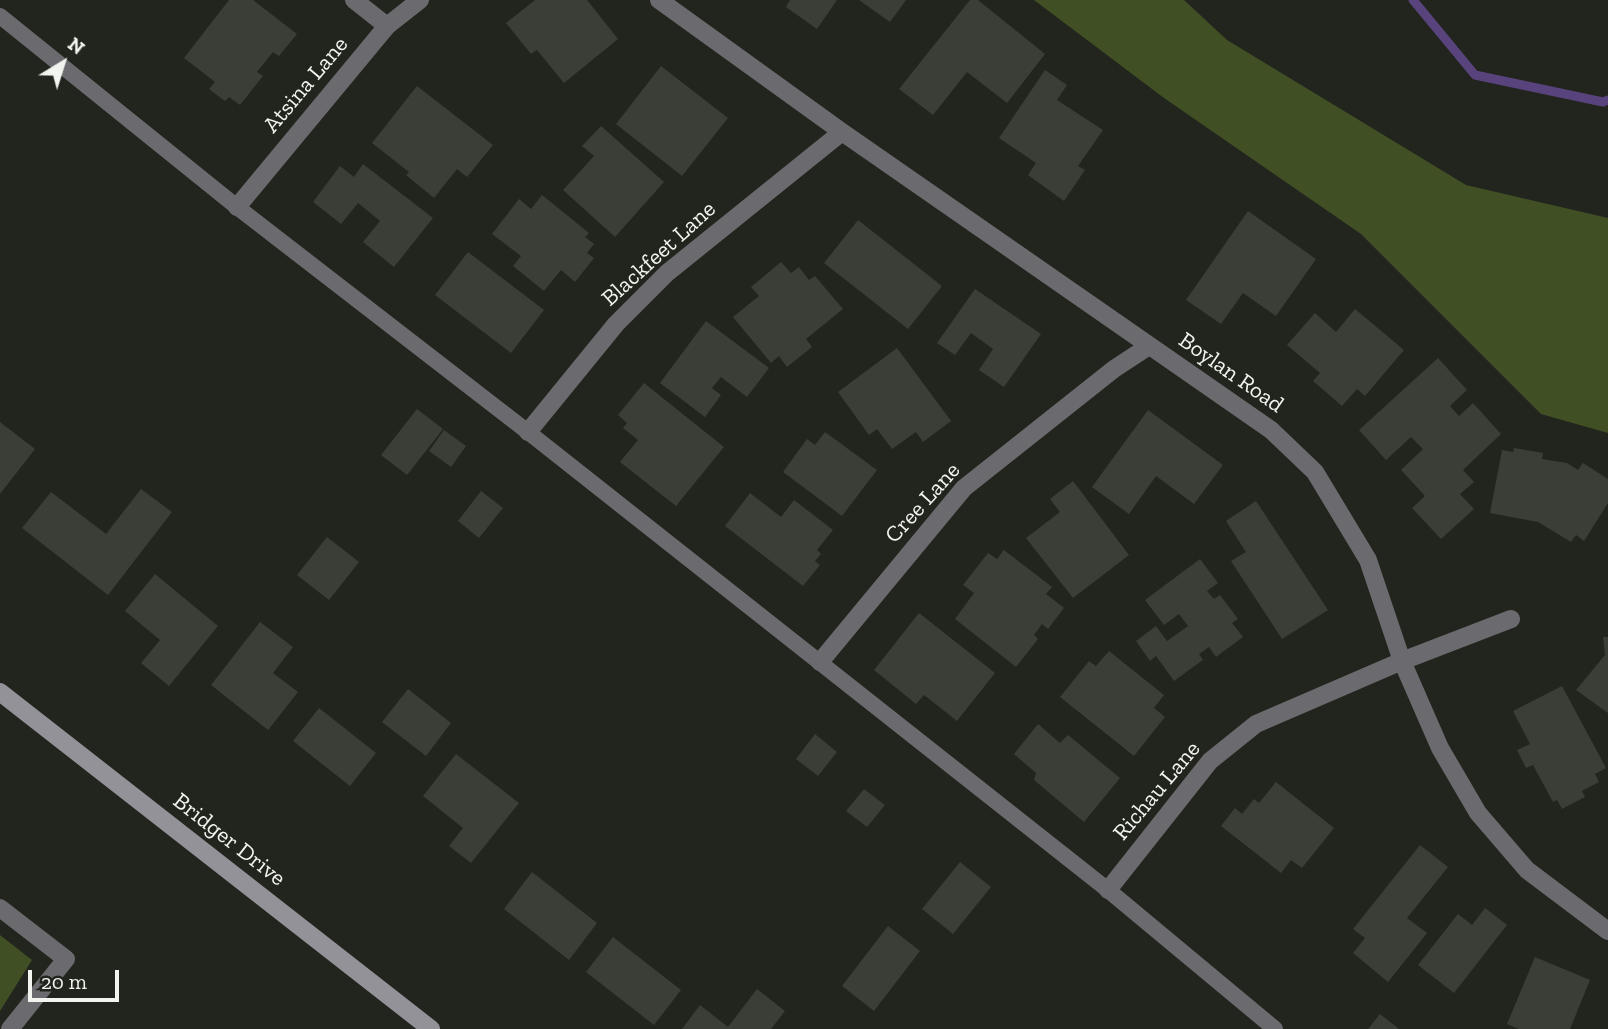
<!DOCTYPE html>
<html>
<head>
<meta charset="utf-8">
<style>
  body { margin:0 }
  #map { position:relative; width:1608px; height:1029px; overflow:hidden; background:#22251d; font-family:"Zilla Slab",serif }
  canvas { display:block }
  .north { position:absolute; left:28px; top:28px; width:70px; height:70px; -webkit-text-stroke:5px #22251d; paint-order:stroke; rotate:38deg; font-size:19px; font-weight:700; line-height:28px; text-align:center; color:#f2f4ef }
  .north::after { content:''; display:block; margin:auto; width:24px; height:32px; background:#f2f4ef; clip-path:polygon(50% 0,100% 100%,50% 72%,0 100%) }
  .scale { position:absolute; left:28px; top:970px; width:91px; height:32px; box-sizing:border-box; border:4px solid #f2f4ef; border-top:0; padding-left:9px; font-size:21px; line-height:24px; white-space:nowrap; color:#f2f4ef; -webkit-text-stroke:5px #22251d; paint-order:stroke }
</style>
</head>
<body>
<div id="map">
<canvas width="1608" height="1029"></canvas>
<div class="north">N</div>
<div class="scale">20 m</div>
</div>
<script>
const ctx = document.querySelector('canvas').getContext('2d');
ctx.lineJoin = 'round';
function paint(path, color) {
  ctx.fillStyle = color;
  ctx.fill(path, 'evenodd');
}
function poly(rows) {
  const path = new Path2D();
  for (const r of rows) {
    path.moveTo(r[0], r[1]);
    for (let i = 2; i < r.length; i += 2) path.lineTo(r[i], r[i + 1]);
  }
  return path;
}
function strokePath(path, color, width, dash) {
  ctx.strokeStyle = color;
  ctx.lineWidth = width;
  ctx.lineCap = dash ? 'butt' : 'round';
  ctx.setLineDash(dash || []);
  ctx.stroke(path);
}
function write(font, color, halo, rows, align = 'center') {
  ctx.font = font + ' "Zilla Slab",serif';
  ctx.lineWidth = 5;
  ctx.setLineDash([]);
  ctx.textBaseline = 'middle';
  ctx.strokeStyle = halo;
  ctx.fillStyle = color;
  for (const [text, x, y, turn = 0] of rows) {
    ctx.save();
    ctx.translate(x, y);
    ctx.rotate((+turn || 0) * Math.PI / 180);
    ctx.textAlign = isNaN(turn) ? turn : align;
    if (halo) ctx.strokeText(text, 0, 0);
    ctx.fillText(text, 0, 0);
    ctx.restore();
  }
}
paint(poly([
  [1034,0,1184,0,1227,40,1466,185,1608,218,1608,433,1541,414,1361,234,1164,98],
  [0,935,32,960,0,1011]
]), '#414f25');
strokePath(poly([
  [1413,0,1475,75,1603,102,1608,100]
]), '#58437c', 9);
paint(poly([
  [229,0,253,0,297,34,279,56,273,52,257,72,263,76,240,105,229,97,225,101,209,89,215,82,184,58],
  [535,0,587,0,618,39,564,83,537,50,531,54,506,23],
  [790,0,837,0,817,29,786,7],
  [859,0,906,0,890,22],
  [970,0,978,0,1045,54,1007,103,967,72,933,115,899,89],
  [661,66,728,118,682,176,616,124],
  [1045,70,1067,85,1057,100,1103,130,1078,166,1085,170,1064,201,1028,175,1036,163,999,138],
  [417,86,493,145,467,177,457,169,434,198,406,175,409,172,372,143],
  [601,126,664,182,615,237,563,190,594,156,582,146],
  [363,164,433,218,394,267,363,242,380,221,358,203,341,224,313,202,340,166,354,177],
  [542,195,589,233,585,237,594,244,587,253,594,258,575,282,561,270,544,291,513,266,521,256,492,234,519,199,531,209],
  [1248,211,1316,259,1276,316,1243,293,1221,324,1186,300],
  [858,220,942,286,908,329,824,263],
  [468,252,544,310,511,353,435,295],
  [781,262,791,273,799,267,809,280,815,276,843,309,806,339,812,347,787,367,779,356,771,363,733,317,759,296,751,287],
  [975,289,1041,334,1004,387,979,370,993,349,971,333,955,355,937,343],
  [1355,309,1404,350,1365,396,1357,389,1342,406,1313,381,1320,373,1287,345,1315,313,1336,332],
  [706,321,769,368,747,397,721,377,712,388,721,395,705,417,660,383],
  [897,348,951,421,923,442,916,432,892,449,877,429,869,435,838,392],
  [1438,358,1467,390,1450,406,1459,416,1473,403,1501,434,1463,470,1474,482,1460,494,1474,509,1441,539,1412,508,1425,496,1401,470,1423,449,1411,437,1386,460,1359,430],
  [644,383,724,447,676,506,620,462,638,440,623,428,627,423,618,415],
  [417,409,443,429,407,475,381,455],
  [1148,410,1223,465,1194,504,1156,476,1129,514,1092,487],
  [0,422,35,449,0,494],
  [444,430,466,446,451,467,429,451],
  [825,432,877,470,842,516,783,472,807,439,815,445],
  [1514,448,1543,453,1542,459,1567,463,1578,470,1583,463,1608,479,1608,503,1584,541,1576,535,1571,542,1538,522,1490,513,1502,450,1513,452],
  [1073,481,1129,555,1073,598,1026,538,1060,512,1050,499],
  [141,489,172,512,108,595,22,528,51,492,106,534],
  [481,491,503,508,479,538,458,521],
  [750,493,781,517,794,500,833,530,817,550,821,554,815,561,820,565,803,586,725,526],
  [1256,501,1328,610,1282,639,1231,561,1246,552,1226,521],
  [327,537,359,562,329,600,297,575],
  [1004,550,1052,587,1046,594,1064,608,1048,629,1042,624,1034,635,1038,639,1016,667,955,619,974,593,963,585,988,553,997,559],
  [1200,559,1218,583,1207,591,1214,599,1220,595,1238,619,1232,623,1243,637,1216,657,1209,647,1199,654,1203,660,1174,681,1156,656,1150,661,1136,641,1156,626,1167,641,1188,626,1179,614,1164,625,1145,600],
  [155,574,218,626,169,686,141,663,160,640,125,611],
  [919,613,995,673,957,721,924,695,916,704,874,670],
  [260,622,293,647,273,673,298,692,268,730,211,685],
  [1603,637,1608,637,1608,713,1576,690,1605,655],
  [1109,651,1164,695,1154,708,1165,717,1134,756,1060,697,1089,661,1096,666],
  [1562,686,1606,768,1595,774,1599,782,1582,791,1585,797,1562,809,1557,800,1553,802,1533,765,1526,768,1517,750,1530,744,1513,711],
  [408,689,451,723,426,756,382,722],
  [319,708,376,753,350,786,293,741],
  [1038,724,1060,743,1068,735,1120,778,1084,822,1034,780,1036,773,1014,754],
  [815,734,837,752,818,776,796,759],
  [456,754,519,803,471,863,449,846,463,828,423,796],
  [1276,782,1334,828,1302,868,1291,860,1281,873,1221,826,1235,808,1242,814,1254,799,1259,803],
  [864,789,885,805,867,827,846,811],
  [1420,845,1448,867,1407,918,1427,933,1388,982,1353,953,1365,938,1353,929],
  [960,862,991,887,953,934,922,909],
  [532,872,597,923,569,960,504,909],
  [1485,908,1507,925,1454,993,1418,965,1458,914,1472,925],
  [888,926,920,951,874,1011,842,986],
  [613,937,681,990,654,1025,586,972],
  [1535,957,1590,980,1570,1029,1519,1029,1507,1024],
  [757,989,785,1011,771,1029,682,1029,700,1005,728,1027],
  [1380,1014,1399,1029,1368,1029]
]), '#3b3e36');
strokePath(poly([
  [0,16,237,207,528,432,1108,890,1275,1029]
]), '#6b6a6e', 16);
strokePath(poly([
  [354,0,387,26],
  [659,0,842,132,1271,430,1315,472,1368,560,1402,661,1440,748,1478,813,1527,870,1608,931],
  [237,207,387,26,420,0],
  [528,432,616,324,667,273,842,132],
  [820,662,964,488,1114,369,1149,346],
  [1108,890,1210,761,1256,724,1402,661,1511,619],
  [0,908,66,959,10,1029]
]), '#6b6a6e', 18);
strokePath(poly([
  [0,692,431,1029]
]), '#949299', 18);
write('23px', '#f2f4ef', '#22251d', [
  ["Atsina Lane",306,85,-50],
  ["Blackfeet Lane",659,254,-42],
  ["Boylan Road",1231,373,35],
  ["Cree Lane",923,503,-48],
  ["Richau Lane",1157,791,-50],
  ["Bridger Drive",229,840,38]
]);
</script>
</body>
</html>
